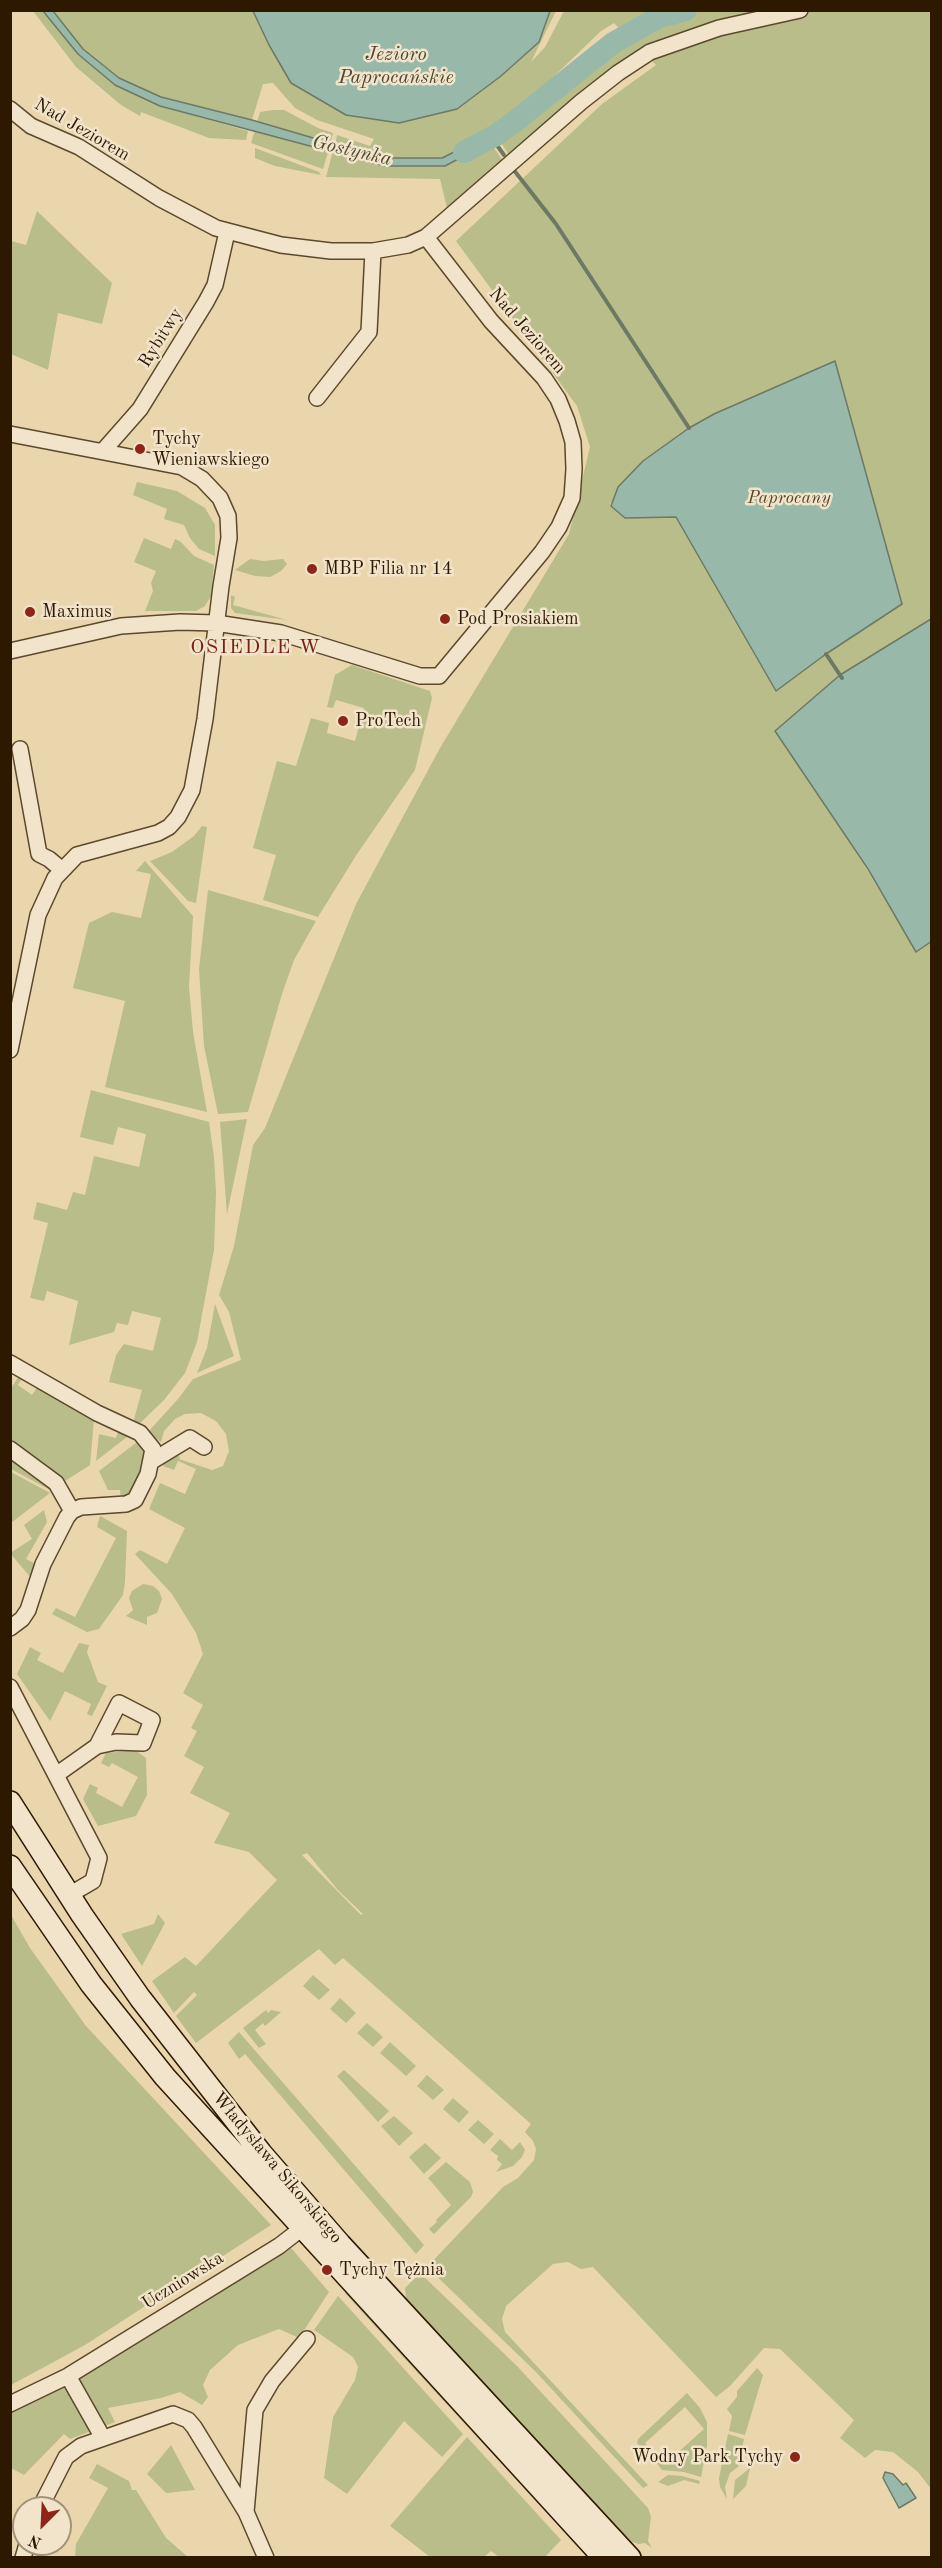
<!DOCTYPE html>
<html>
<head>
<meta charset="utf-8">
<style>
  body { margin:0 }
  #map { position:relative; width:942px; height:2568px; overflow:hidden; background:#ead6ad; font-family:"Old Standard TT",serif }
  canvas { display:block }
  .frame { position:absolute; inset:0; border:12px solid #2d1900; pointer-events:none }
  .north { position:absolute; left:12px; top:2496px; width:60px; height:60px; box-sizing:border-box; background:#f1e4ca; border:2px solid #a39379; border-radius:50%; rotate:204deg; font-size:16px; font-weight:700; line-height:24px; text-align:center; color:#2d1900 }
  .north::after { content:''; display:block; margin:auto; width:21px; height:27px; background:#8f2418; clip-path:polygon(50% 0,100% 100%,50% 72%,0 100%) }
</style>
</head>
<body>
<div id="map">
<canvas width="942" height="2568"></canvas>
<div class="frame"></div>
<div class="north">N</div>
</div>
<script>
const ctx = document.querySelector('canvas').getContext('2d');
ctx.lineJoin = 'round';
function paint(path, color) {
  ctx.fillStyle = color;
  ctx.fill(path, 'evenodd');
}
function poly(rows) {
  const path = new Path2D();
  for (const r of rows) {
    path.moveTo(r[0], r[1]);
    for (let i = 2; i < r.length; i += 2) path.lineTo(r[i], r[i + 1]);
  }
  return path;
}
function strokePath(path, color, width, dash) {
  ctx.strokeStyle = color;
  ctx.lineWidth = width;
  ctx.lineCap = dash ? 'butt' : 'round';
  ctx.setLineDash(dash || []);
  ctx.stroke(path);
}
function write(font, color, halo, rows, align = 'center') {
  ctx.font = font + ' "Old Standard TT",serif';
  ctx.lineWidth = 5;
  ctx.setLineDash([]);
  ctx.textBaseline = 'middle';
  ctx.strokeStyle = halo;
  ctx.fillStyle = color;
  for (const [text, x, y, turn = 0] of rows) {
    ctx.save();
    ctx.translate(x, y);
    ctx.rotate((+turn || 0) * Math.PI / 180);
    ctx.textAlign = isNaN(turn) ? turn : align;
    if (halo) ctx.strokeText(text, 0, 0);
    ctx.fillText(text, 0, 0);
    ctx.restore();
  }
}
paint(poly([
  [33,11,43,11,78,54,160,106,248,131,246,140,209,138,141,112,140,116,121,105,76,67],
  [53,11,270,11,448,108,457,109,501,76,539,42,550,11,556,11,531,62,545,47,564,11,931,11,931,2489,918,2472,893,2452,875,2450,865,2458,840,2438,854,2420,780,2349,764,2348,730,2386,716,2397,593,2267,581,2269,568,2262,553,2264,506,2306,502,2319,505,2332,648,2485,643,2488,535,2371,427,2267,503,2187,518,2178,534,2160,536,2149,533,2141,525,2132,531,2124,343,1958,335,1965,319,1949,196,2043,176,2016,197,1995,194,1992,174,2013,152,1981,185,1957,196,1966,277,1880,249,1852,214,1843,230,1813,190,1793,204,1767,184,1756,197,1731,191,1728,203,1705,183,1693,203,1654,196,1633,172,1594,135,1554,140,1550,167,1564,185,1528,149,1509,160,1483,185,1494,196,1469,178,1461,174,1470,163,1466,168,1452,180,1457,179,1459,212,1470,223,1466,229,1451,226,1434,216,1421,201,1413,185,1414,175,1419,164,1431,161,1442,147,1433,178,1399,193,1379,241,1360,229,1312,219,1295,234,1246,253,1145,265,1128,356,904,440,748,569,534,590,447,577,406,456,241,602,104,656,65,641,50,509,155,498,138,510,133,629,39,614,23,601,31,514,115,489,135,442,158,390,158,335,145,337,135,370,146,374,139,317,120,295,108,273,83,263,84,252,120,161,97,119,78,83,49],
  [611,502,659,515,659,516,623,517,610,505],
  [797,763,811,775,918,949,915,951,866,868],
  [307,1853,338,1890,363,1914,361,1915,302,1855],
  [273,110,284,110,318,128,333,133,330,144,257,122,260,112],
  [255,130,328,152,323,169,251,143],
  [490,142,503,161,447,208,440,179,326,177,333,151,385,166,445,166],
  [255,148,319,172,321,175,275,166,255,158],
  [37,211,112,283,102,324,58,313,48,370,11,354,11,241,26,245],
  [137,482,177,491,205,508,215,525,215,556,199,549,190,538,184,525,164,519,167,509,133,495],
  [144,538,171,549,175,539,181,542,194,556,214,565,211,596,205,606,196,611,145,611,153,591,151,583,156,571,134,562],
  [250,559,264,561,283,559,287,564,281,571,270,577,255,576,235,570],
  [231,595,235,597,233,605,287,620,235,613,231,608],
  [352,665,430,691,432,698,415,770,357,854,318,917,263,900,276,855,253,848,277,761,296,766,311,718,329,723,327,733,355,741,364,708,336,700,333,708,327,707,335,675],
  [202,826,207,827,196,903,188,901,150,861,172,852,194,836],
  [145,861,193,916,189,987,193,1032,207,1112,105,1087,125,1001,73,988,89,923,112,912,141,918,151,874,136,871],
  [208,890,316,921,294,960,282,994,248,1112,218,1114,204,1046,199,969],
  [91,1090,209,1122,214,1157,216,1193,214,1250,197,1342,185,1373,164,1400,137,1426,133,1423,142,1390,109,1382,116,1355,124,1344,153,1351,161,1318,132,1311,128,1325,117,1323,114,1332,69,1345,78,1301,47,1291,44,1301,30,1298,48,1223,33,1219,37,1202,67,1210,73,1192,85,1195,94,1156,139,1167,146,1134,118,1127,113,1145,80,1137],
  [247,1119,227,1214,220,1122],
  [215,1304,234,1356,197,1373,207,1348],
  [20,1374,23,1377,18,1385,32,1395,38,1386,94,1419,90,1465,62,1483,11,1444,10,1390],
  [120,1426,132,1433,96,1461,99,1434,116,1438],
  [141,1439,145,1452,142,1470,135,1488,127,1496,121,1498,120,1490,108,1490,99,1471],
  [10,1455,53,1488,54,1492,11,1469],
  [11,1472,50,1493,11,1523],
  [44,1510,47,1522,26,1559,36,1564,31,1578,10,1553,32,1539,24,1525],
  [100,1516,127,1531,125,1582,123,1595,99,1629,87,1632,52,1614,56,1608,75,1617,116,1538,97,1527],
  [143,1584,153,1586,159,1591,162,1599,157,1613,147,1617,147,1625,126,1616,133,1610,129,1598,132,1591],
  [79,1643,89,1645,87,1652,98,1682,107,1686,92,1716,87,1714,91,1704,65,1691,50,1721,17,1674,30,1647,41,1653,37,1660,63,1673],
  [135,1750,146,1758,147,1795,136,1816,98,1826,83,1799,90,1784,98,1788,96,1793,122,1807,138,1777,112,1763,109,1767,101,1763,106,1753],
  [158,1914,165,1923,142,1966,121,1934,154,1924],
  [11,1915,30,1948,86,2026,271,2225,85,2345,11,2385],
  [313,1975,330,1990,319,2000,303,1986],
  [340,1998,356,2013,346,2023,330,2009],
  [266,2010,268,2013,271,2010,281,2012,265,2026,263,2023,255,2030,266,2044,259,2048,243,2028],
  [367,2023,383,2037,373,2047,357,2033],
  [239,2032,424,2245,416,2254,245,2054,239,2059,228,2043],
  [390,2042,416,2066,406,2076,380,2053],
  [344,2070,389,2111,378,2122,337,2076],
  [427,2075,444,2090,433,2100,417,2086],
  [453,2098,469,2112,459,2123,443,2109],
  [394,2116,413,2133,399,2146,381,2126],
  [478,2120,494,2134,484,2144,468,2130],
  [500,2139,512,2150,520,2142,525,2150,522,2157,513,2166,496,2172,502,2164,497,2160,498,2156,490,2150],
  [425,2143,441,2158,424,2174,409,2157],
  [446,2162,470,2182,473,2192,471,2197,434,2234,429,2229,437,2222,436,2220,451,2205,428,2178],
  [291,2248,329,2292,299,2338,279,2329,238,2345,210,2370,203,2385,208,2397,202,2405,180,2392,161,2398,108,2408,115,2422,70,2439,64,2434,24,2475,11,2468,10,2411,58,2387],
  [420,2273,517,2366,648,2508,651,2517,648,2541,652,2548,645,2543,639,2544,632,2542,622,2533,407,2305,405,2288],
  [351,2288,596,2557,588,2557,404,2358,345,2293],
  [338,2296,463,2434,442,2457,404,2421,347,2494,324,2478,333,2417,355,2380,358,2367,353,2357,314,2330],
  [757,2368,763,2375,745,2435,729,2431,732,2416,727,2409,737,2397,737,2391],
  [687,2393,700,2408,707,2422,707,2445,701,2477,684,2472,662,2470,655,2461,660,2460,665,2464,704,2429,685,2407,645,2443,648,2447,647,2454,637,2443,638,2439],
  [728,2434,744,2439,738,2467,730,2473,725,2487,727,2499,720,2487,719,2478],
  [467,2437,561,2540,545,2557,499,2557,491,2551,484,2557,430,2557,390,2526],
  [171,2445,195,2490,166,2493,147,2474],
  [97,2464,129,2481,132,2490,136,2490,166,2538,188,2557,75,2557,76,2544,108,2488,89,2478],
  [750,2468,746,2486,733,2499,735,2480],
  [668,2475,682,2476,700,2481,699,2484,684,2480,668,2486,658,2482]
]), '#b8bd89');
const water = poly([
  [43,11,53,11,83,49,119,78,161,97,252,120,354,150,390,158,442,158,489,135,490,142,445,166,385,166,160,106,115,85,78,54,43,11],
  [253,11,550,11,539,42,501,76,457,109,399,123,346,115,291,83,269,45,253,11],
  [835,361,902,604,826,654,776,691,676,517,625,518,611,506,618,487,643,461,689,428,714,414,835,361],
  [931,619,932,941,916,952,868,869,775,731,840,675,931,619],
  [885,2472,893,2474,903,2485,906,2483,916,2498,899,2508,883,2478,885,2472]
]);
paint(water, '#98b9a9');
strokePath(water, '#6d7965', 1.5);
strokePath(poly([
  [491,137,504,155],
  [513,169,556,224,689,428],
  [826,654,842,678]
]), '#6d7965', 4);
strokePath(poly([
  [464,152,498,134,518,119,613,43,659,17,686,10]
]), '#98b9a9', 22);
const street = poly([
  [10,109,31,126,79,147,159,198,216,228,281,245,331,251,373,251,408,245,426,237,581,102,618,73,650,52,719,28,800,10],
  [317,398,369,332,373,251],
  [10,434,182,467,202,479,220,498,228,516,229,538,221,586,205,719,192,790,178,817,169,827,158,833,77,855,55,878,38,915,10,1050],
  [103,451,140,409,206,302,215,285,227,232],
  [10,651,121,626,180,622,216,623,281,633,420,676,439,676,542,552,559,527,572,498,574,469,573,442,567,421,558,399,544,378,491,321,426,237],
  [20,749,39,854,49,859,61,869],
  [10,1363,97,1413,140,1433,153,1449,148,1474,135,1500,126,1504,81,1507,72,1511,67,1517,43,1564,28,1610,22,1619,10,1628],
  [10,1449,56,1483,72,1511],
  [152,1461,190,1438,204,1447],
  [10,1687,99,1858,93,1881,69,1895],
  [56,1775,97,1746,116,1742,143,1743,152,1720,119,1703,97,1746],
  [68,2376,103,2438],
  [10,2404,68,2376,279,2246,310,2222],
  [40,2508,66,2457,81,2446,173,2414,188,2420,194,2427,246,2512],
  [23,2558,27,2544],
  [266,2558,246,2512,255,2410,272,2381,307,2339]
]);
const secondary = poly([
  [10,1802,82,1915,140,1998,261,2153,340,2244,630,2558],
  [10,1866,91,1984,165,2077,604,2558]
]);
strokePath(street, '#5c482b', 18);
strokePath(secondary, '#2d1900', 24);
strokePath(street, '#f1e4ca', 15);
strokePath(secondary, '#f1e4ca', 21);
for (const [x, y, r, color] of [
  [140,449,6,"#8f2418"],
  [312,569,6,"#8f2418"],
  [30,612,6,"#8f2418"],
  [445,619,6,"#8f2418"],
  [343,721,6,"#8f2418"],
  [327,2270,6,"#8f2418"],
  [795,2457,6,"#8f2418"]
]) {
  const dot = new Path2D();
  dot.arc(x, y, r, 0, 2 * Math.PI);
  ctx.fillStyle = color;
  ctx.fill(dot);
  strokePath(dot, '#f1e4ca', 2);
}
write('18px', '#2d1900', '#f1e4ca', [
  ["Nad Jeziorem",82,130,30],
  ["Nad Jeziorem",527,331,49],
  ["Rybitwy",161,338,-58],
  ["Władysława Sikorskiego",277,2168,50],
  ["Uczniowska",183,2281,-32]
]);
write('18px', '#2d1900', '#f1e4ca', [
  ["Tychy",152,439],
  ["Wieniawskiego",152,460],
  ["MBP Filia nr 14",324,569],
  ["Maximus",42,612],
  ["Pod Prosiakiem",457,619],
  ["ProTech",355,721],
  ["Tychy Tężnia",339,2270],
  ["Wodny Park Tychy",783,2457,"right"]
], 'left');
write('italic 18px', '#574a29', '#f1e4ca', [
  ["Paprocany",789,498]
]);
write('italic 20px', '#4d4933', '#f1e4ca', [
  ["Jezioro",396,55],
  ["Paprocańskie",396,78],
  ["Gostynka",352,151,13]
]);
ctx.letterSpacing = '1.5px';
write('20px', '#7a1f14', '#f1e4ca', [
  ["OSIEDLE W",256,648]
]);
ctx.letterSpacing = '0px';
</script>
</body>
</html>
